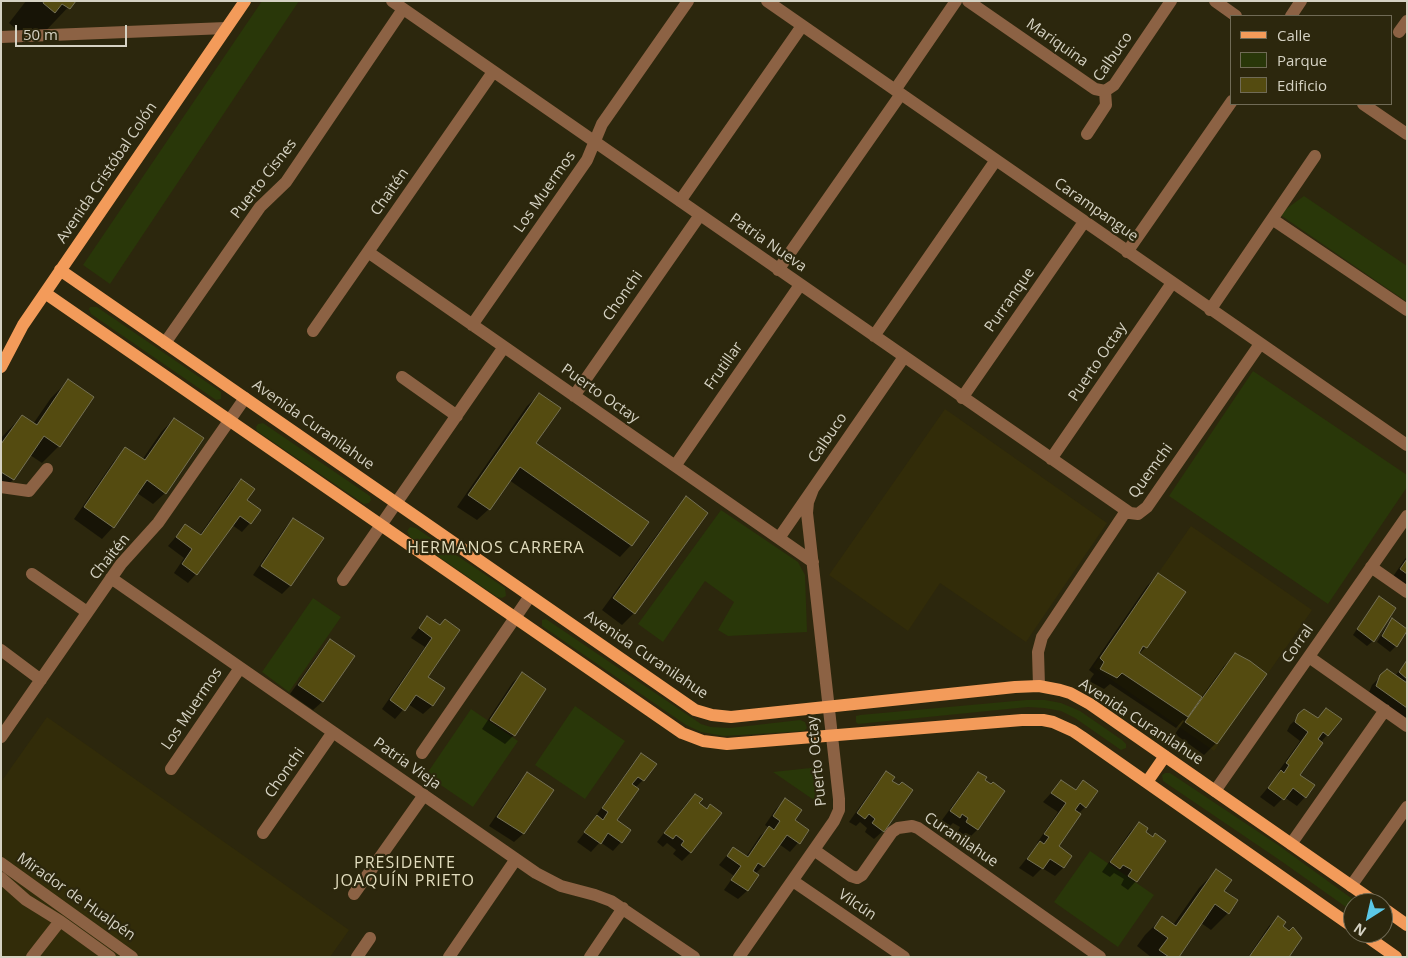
<!DOCTYPE html>
<html>
<head>
<meta charset="utf-8">
<style>
  body { margin:0 }
  #map { position:relative; width:1408px; height:958px; overflow:hidden; background:#2c270d; font-family:"Open Sans",sans-serif }
  canvas { display:block }
  .frame { position:absolute; inset:0; border:2px solid #d5d2c3; pointer-events:none }
  .legend { position:absolute; left:1230px; top:15px; width:162px; height:90px; box-sizing:border-box; background:#2c270d; border:1px solid #706b56; margin:0; padding:6px 9px; list-style:none; font-size:15px; color:#d5d2c3 }
  .legend li { display:flex; align-items:center; gap:10px; height:25px }
  .legend b { width:25px; border:1px solid #706b56 }
  .north { position:absolute; left:1343px; top:893px; width:50px; height:50px; box-sizing:border-box; background:#2c270d; border:1px solid #706b56; border-radius:50%; rotate:215deg; font-size:14px; font-weight:700; line-height:20px; text-align:center; color:#d5d2c3 }
  .north::after { content:''; display:block; margin:auto; width:18px; height:22px; background:#5bc8e7; clip-path:polygon(50% 0,100% 100%,50% 72%,0 100%) }
  .scale { position:absolute; left:15px; top:25px; width:112px; height:22px; box-sizing:border-box; border:2px solid #d5d2c3; border-top:0; padding-left:6px; font-size:15px; line-height:18px; white-space:nowrap; color:#d5d2c3; -webkit-text-stroke:4px #2c270d; paint-order:stroke }
</style>
</head>
<body>
<div id="map">
<canvas width="1408" height="958"></canvas>
<div class="frame"></div>
<ul class="legend">
<li><b style="height:6px;background:#f39b5a"></b>Calle</li>
<li><b style="height:14px;background:#293709"></b>Parque</li>
<li><b style="height:14px;background:#544b10"></b>Edificio</li>
</ul>
<div class="north">N</div>
<div class="scale">50 m</div>
</div>
<script>
const ctx = document.querySelector('canvas').getContext('2d');
ctx.lineJoin = 'round';
function paint(path, color) {
  ctx.fillStyle = color;
  ctx.fill(path, 'evenodd');
}
function poly(rows) {
  const path = new Path2D();
  for (const r of rows) {
    path.moveTo(r[0], r[1]);
    for (let i = 2; i < r.length; i += 2) path.lineTo(r[i], r[i + 1]);
  }
  return path;
}
function strokePath(path, color, width, dash) {
  ctx.strokeStyle = color;
  ctx.lineWidth = width;
  ctx.lineCap = dash ? 'butt' : 'round';
  ctx.setLineDash(dash || []);
  ctx.stroke(path);
}
function write(font, color, halo, rows, align = 'center') {
  ctx.font = font + ' "Open Sans",sans-serif';
  ctx.lineWidth = 4.5;
  ctx.setLineDash([]);
  ctx.textBaseline = 'middle';
  ctx.strokeStyle = halo;
  ctx.fillStyle = color;
  for (const [text, x, y, turn = 0] of rows) {
    ctx.save();
    ctx.translate(x, y);
    ctx.rotate((+turn || 0) * Math.PI / 180);
    ctx.textAlign = isNaN(turn) ? turn : align;
    if (halo) ctx.strokeText(text, 0, 0);
    ctx.fillText(text, 0, 0);
    ctx.restore();
  }
}
paint(poly([
  [945,409,1107,523,1026,642,940,583,908,631,829,575],
  [1191,526,1312,610,1214,751,1093,667],
  [47,717,349,930,330,957,1,957,1,782]
]), '#322c09');
paint(poly([
  [262,1,299,1,110,284,83,265],
  [1304,196,1407,266,1407,302,1279,214],
  [90,307,97,307,221,392,221,399,216,400,91,314,89,309],
  [1253,371,1407,475,1407,487,1328,604,1169,496],
  [263,423,370,496,371,500,369,503,364,504,257,431,256,427,258,424],
  [721,510,798,562,805,575,807,632,728,636,718,630,734,602,705,581,663,642,638,624],
  [410,527,416,528,505,588,506,596,502,598,497,597,410,537,407,531],
  [313,598,341,617,289,692,262,672],
  [546,619,701,724,711,727,730,728,800,720,805,722,807,728,804,731,724,736,701,732,686,725,542,626,542,620],
  [1026,700,1045,700,1061,703,1080,711,1122,740,1126,744,1126,748,1121,750,1075,718,1061,711,1044,708,1028,707,858,724,856,722,856,716,860,715],
  [575,706,625,741,585,799,535,765],
  [471,709,518,741,473,807,426,775],
  [820,767,824,807,773,772],
  [1165,773,1170,773,1278,845,1358,903,1353,903,1353,912,1281,861,1163,781,1162,775],
  [1090,851,1154,895,1118,947,1054,902]
]), '#293709');
paint(poly([
  [26,1,74,1,38,39,31,35,23,43,12,35,16,29,9,23],
  [68,381,59,446,42,463,30,455,13,480,1,491,1,438,22,416,33,424,51,398],
  [539,395,535,443,631,545,620,557,509,480,489,509,477,520,457,507,527,406],
  [174,419,165,493,153,504,137,493,113,527,102,539,74,519,114,461,126,449,142,460,162,431],
  [241,481,250,523,242,532,232,525,196,574,188,583,174,573,184,558,168,546,185,526,199,536,232,489],
  [686,498,634,613,622,625,602,610,675,510],
  [293,519,290,586,282,594,253,575,285,528],
  [1407,556,1407,589,1392,578],
  [1159,574,1146,647,1139,654,1201,698,1224,666,1235,655,1266,674,1216,743,1204,755,1175,734,1184,721,1183,720,1176,728,1110,684,1104,689,1089,681,1094,674,1089,670,1147,586],
  [1379,598,1373,641,1367,646,1353,635,1374,603],
  [427,618,439,626,426,677,443,689,432,706,423,714,408,704,395,719,382,709,425,647,411,638],
  [1392,620,1396,646,1390,652,1377,642,1387,625],
  [330,640,353,656,322,702,313,710,290,694,322,649],
  [1407,661,1407,722,1368,695,1372,685,1387,670,1395,676],
  [522,674,544,689,514,735,505,744,482,729,513,682],
  [1326,709,1340,720,1321,742,1299,776,1305,797,1297,806,1284,797,1274,807,1260,797,1280,773,1278,772,1300,741,1287,731,1290,725,1304,711,1317,719],
  [642,754,643,780,635,788,616,820,621,842,613,851,600,842,591,852,577,842,596,818,595,817,633,763],
  [527,773,552,790,523,834,514,842,489,826,519,782],
  [887,773,891,781,883,831,874,839,865,832,867,828,860,822,856,826,849,822,878,781],
  [979,774,984,781,1003,791,977,830,969,838,958,831,960,827,953,823,950,826,942,820,970,782],
  [1061,782,1074,791,1083,782,1085,807,1078,814,1057,847,1071,856,1063,868,1055,876,1042,868,1033,877,1019,868,1038,844,1037,843,1058,812,1043,802],
  [695,795,697,804,691,852,682,861,673,854,676,850,667,843,663,847,657,842,686,804],
  [785,800,794,821,808,831,790,852,779,844,763,866,755,874,757,876,747,891,738,899,724,890,734,876,719,865,733,848,746,857,760,836,769,828,765,825,776,809],
  [1139,823,1136,881,1128,890,1121,885,1124,879,1114,873,1110,877,1102,872,1130,832],
  [1216,871,1228,913,1211,930,1201,923,1177,957,1151,957,1137,946,1145,935,1162,918,1173,925,1199,888],
  [1278,918,1287,957,1248,957,1269,926]
]), '#0007');
const building = poly([
  [44,1,76,1,70,9,62,4,55,13,43,3,44,1],
  [68,379,94,397,60,447,44,436,14,480,1,472,1,444,22,415,37,425,68,379],
  [539,393,561,408,536,443,649,522,632,546,520,467,490,510,468,495,539,393],
  [174,418,204,438,166,494,147,480,114,528,84,507,125,447,145,460,174,418],
  [241,479,255,489,247,500,261,510,251,524,240,516,197,575,182,564,192,549,176,537,185,524,201,535,241,479],
  [686,496,708,513,635,614,613,598,686,496],
  [293,518,324,538,291,586,261,566,293,518],
  [1407,559,1407,574,1400,569,1407,559],
  [1158,573,1186,592,1147,648,1143,646,1139,653,1202,697,1188,717,1122,673,1117,678,1100,669,1104,662,1100,658,1158,573],
  [1379,596,1396,608,1374,642,1357,629,1379,596],
  [427,616,440,625,445,619,460,630,428,677,445,688,433,706,416,695,405,711,390,700,432,638,419,628,427,616],
  [1392,618,1407,629,1407,631,1397,647,1382,636,1392,618],
  [330,639,355,656,323,702,298,685,330,639],
  [1235,653,1250,661,1267,674,1217,744,1185,722,1235,653],
  [1407,660,1407,679,1399,672,1407,660],
  [1387,669,1407,683,1407,708,1376,686,1380,675,1387,669],
  [522,672,546,689,515,736,490,720,522,672],
  [1326,708,1342,719,1328,736,1323,732,1318,739,1323,743,1300,775,1315,785,1306,798,1293,788,1284,800,1268,788,1281,770,1284,773,1289,765,1286,763,1308,732,1295,722,1298,714,1304,709,1318,718,1326,708],
  [641,753,657,764,644,781,638,777,632,784,639,789,617,820,631,830,622,843,608,833,601,844,584,832,597,815,603,820,608,812,602,808,641,753],
  [886,771,895,777,892,781,899,785,902,782,913,790,884,832,872,823,875,819,869,814,865,819,857,813,886,771],
  [527,772,554,790,524,834,497,817,527,772],
  [978,772,987,777,985,780,991,784,993,782,1005,791,978,830,966,822,968,818,962,814,960,818,950,811,978,772],
  [1061,780,1076,790,1083,780,1098,791,1086,808,1080,803,1075,810,1081,814,1059,846,1072,856,1064,868,1050,859,1043,869,1027,859,1040,841,1044,844,1049,837,1044,834,1066,803,1051,793,1061,780],
  [695,794,703,799,699,803,707,809,710,804,722,813,691,853,681,845,684,841,676,835,673,839,664,833,695,794],
  [785,798,802,810,795,820,809,830,800,844,787,835,764,867,758,863,753,871,759,875,748,891,731,880,741,866,727,856,733,847,748,857,769,826,774,830,780,821,773,816,785,798],
  [1139,822,1148,828,1146,832,1153,837,1155,833,1166,841,1137,882,1128,876,1132,870,1123,865,1120,869,1110,862,1139,822],
  [1216,869,1232,880,1224,891,1238,900,1229,914,1215,904,1179,957,1169,957,1159,950,1168,938,1154,928,1162,916,1176,926,1216,869],
  [1278,916,1286,922,1283,926,1289,931,1293,927,1302,938,1289,957,1249,957,1278,916]
]);
paint(building, '#544b10');
strokePath(building, '#757155', 1);
strokePath(poly([
  [392,1,1130,513,1138,514,1147,507,1260,344],
  [767,1,1407,445],
  [968,1,1095,89,1105,91],
  [1215,1,1236,16],
  [1291,16,1301,1],
  [1399,32,1407,21],
  [1,37,226,28],
  [895,90,956,1],
  [1105,91,1114,85,1171,1],
  [1363,104,1407,134],
  [1087,134,1106,105,1105,91],
  [680,201,802,26],
  [1272,219,1407,310],
  [368,252,813,562],
  [1127,252,1232,101],
  [778,270,901,94],
  [1210,310,1315,156],
  [472,325,587,160,602,124,688,1],
  [313,331,493,72],
  [874,336,996,160],
  [165,343,260,207,286,182,403,9],
  [402,377,457,416],
  [574,396,700,215],
  [962,398,1084,222],
  [1051,459,1172,283],
  [675,466,800,285],
  [1,487,29,491,47,469],
  [779,538,904,357],
  [1371,567,1407,592],
  [32,574,87,612],
  [111,578,536,873,561,886,595,895,611,901,694,957],
  [343,580,504,347],
  [1,650,41,680],
  [1309,657,1407,726],
  [1039,686,1038,652,1042,637,1126,511],
  [1,737,121,564,158,523,245,398],
  [422,753,530,596],
  [171,769,240,668],
  [1215,791,1407,516],
  [263,833,333,732],
  [1291,844,1385,710],
  [814,850,851,876,857,878,862,875,892,832,898,828,912,826,918,828,1100,957],
  [1,863,132,957],
  [1,878,26,900,60,921,32,957],
  [793,881,904,957],
  [1351,886,1407,807],
  [354,894,424,795],
  [60,921,110,957],
  [357,957,370,938],
  [449,957,516,859],
  [590,957,623,908],
  [739,957,834,821,839,810,839,799,807,513,808,502,813,489]
]), '#8c6244', 12);
strokePath(poly([
  [60,270,695,710,712,715,731,717,1015,687,1039,686,1060,690,1070,693,1090,704,1376,903],
  [45,293,682,733,703,741,727,744,1022,720,1043,720,1053,722,1073,731,1082,737,1353,927],
  [1,367,23,325,245,1],
  [1147,782,1165,756],
  [1383,908,1407,925],
  [1362,933,1396,957]
]), '#f39b5a', 12);
write('15px', '#d5d2c3', '#2c270d', [
  ["Mariquina",1057,43,35],
  ["Calbuco",1113,57,-55],
  ["Avenida Cristóbal Colón",107,173,-56],
  ["Puerto Cisnes",264,179,-52],
  ["Chaitén",390,192,-55],
  ["Los Muermos",545,192,-55],
  ["Carampangue",1096,210,35],
  ["Patria Nueva",768,243,35],
  ["Chonchi",623,296,-55],
  ["Purranque",1010,300,-55],
  ["Puerto Octay",1098,362,-56],
  ["Frutillar",724,366,-55],
  ["Puerto Octay",600,394,35],
  ["Avenida Curanilahue",313,425,35],
  ["Calbuco",828,438,-56],
  ["Quemchi",1151,471,-54],
  ["Chaitén",110,557,-51],
  ["Corral",1298,644,-55],
  ["Avenida Curanilahue",646,655,34],
  ["Los Muermos",192,709,-56],
  ["Avenida Curanilahue",1141,722,33],
  ["Puerto Octay",817,761,-96],
  ["Patria Vieja",407,764,35],
  ["Chonchi",285,773,-55],
  ["Curanilahue",961,840,34],
  ["Mirador de Hualpén",76,897,35],
  ["Vilcún",857,905,34]
]);
ctx.letterSpacing = '1px';
write('16px', '#e2ddbe', '#2c270d', [
  ["HERMANOS CARRERA",496,548],
  ["PRESIDENTE",405,863],
  ["JOAQUÍN PRIETO",405,881]
]);
ctx.letterSpacing = '0px';
</script>
</body>
</html>
